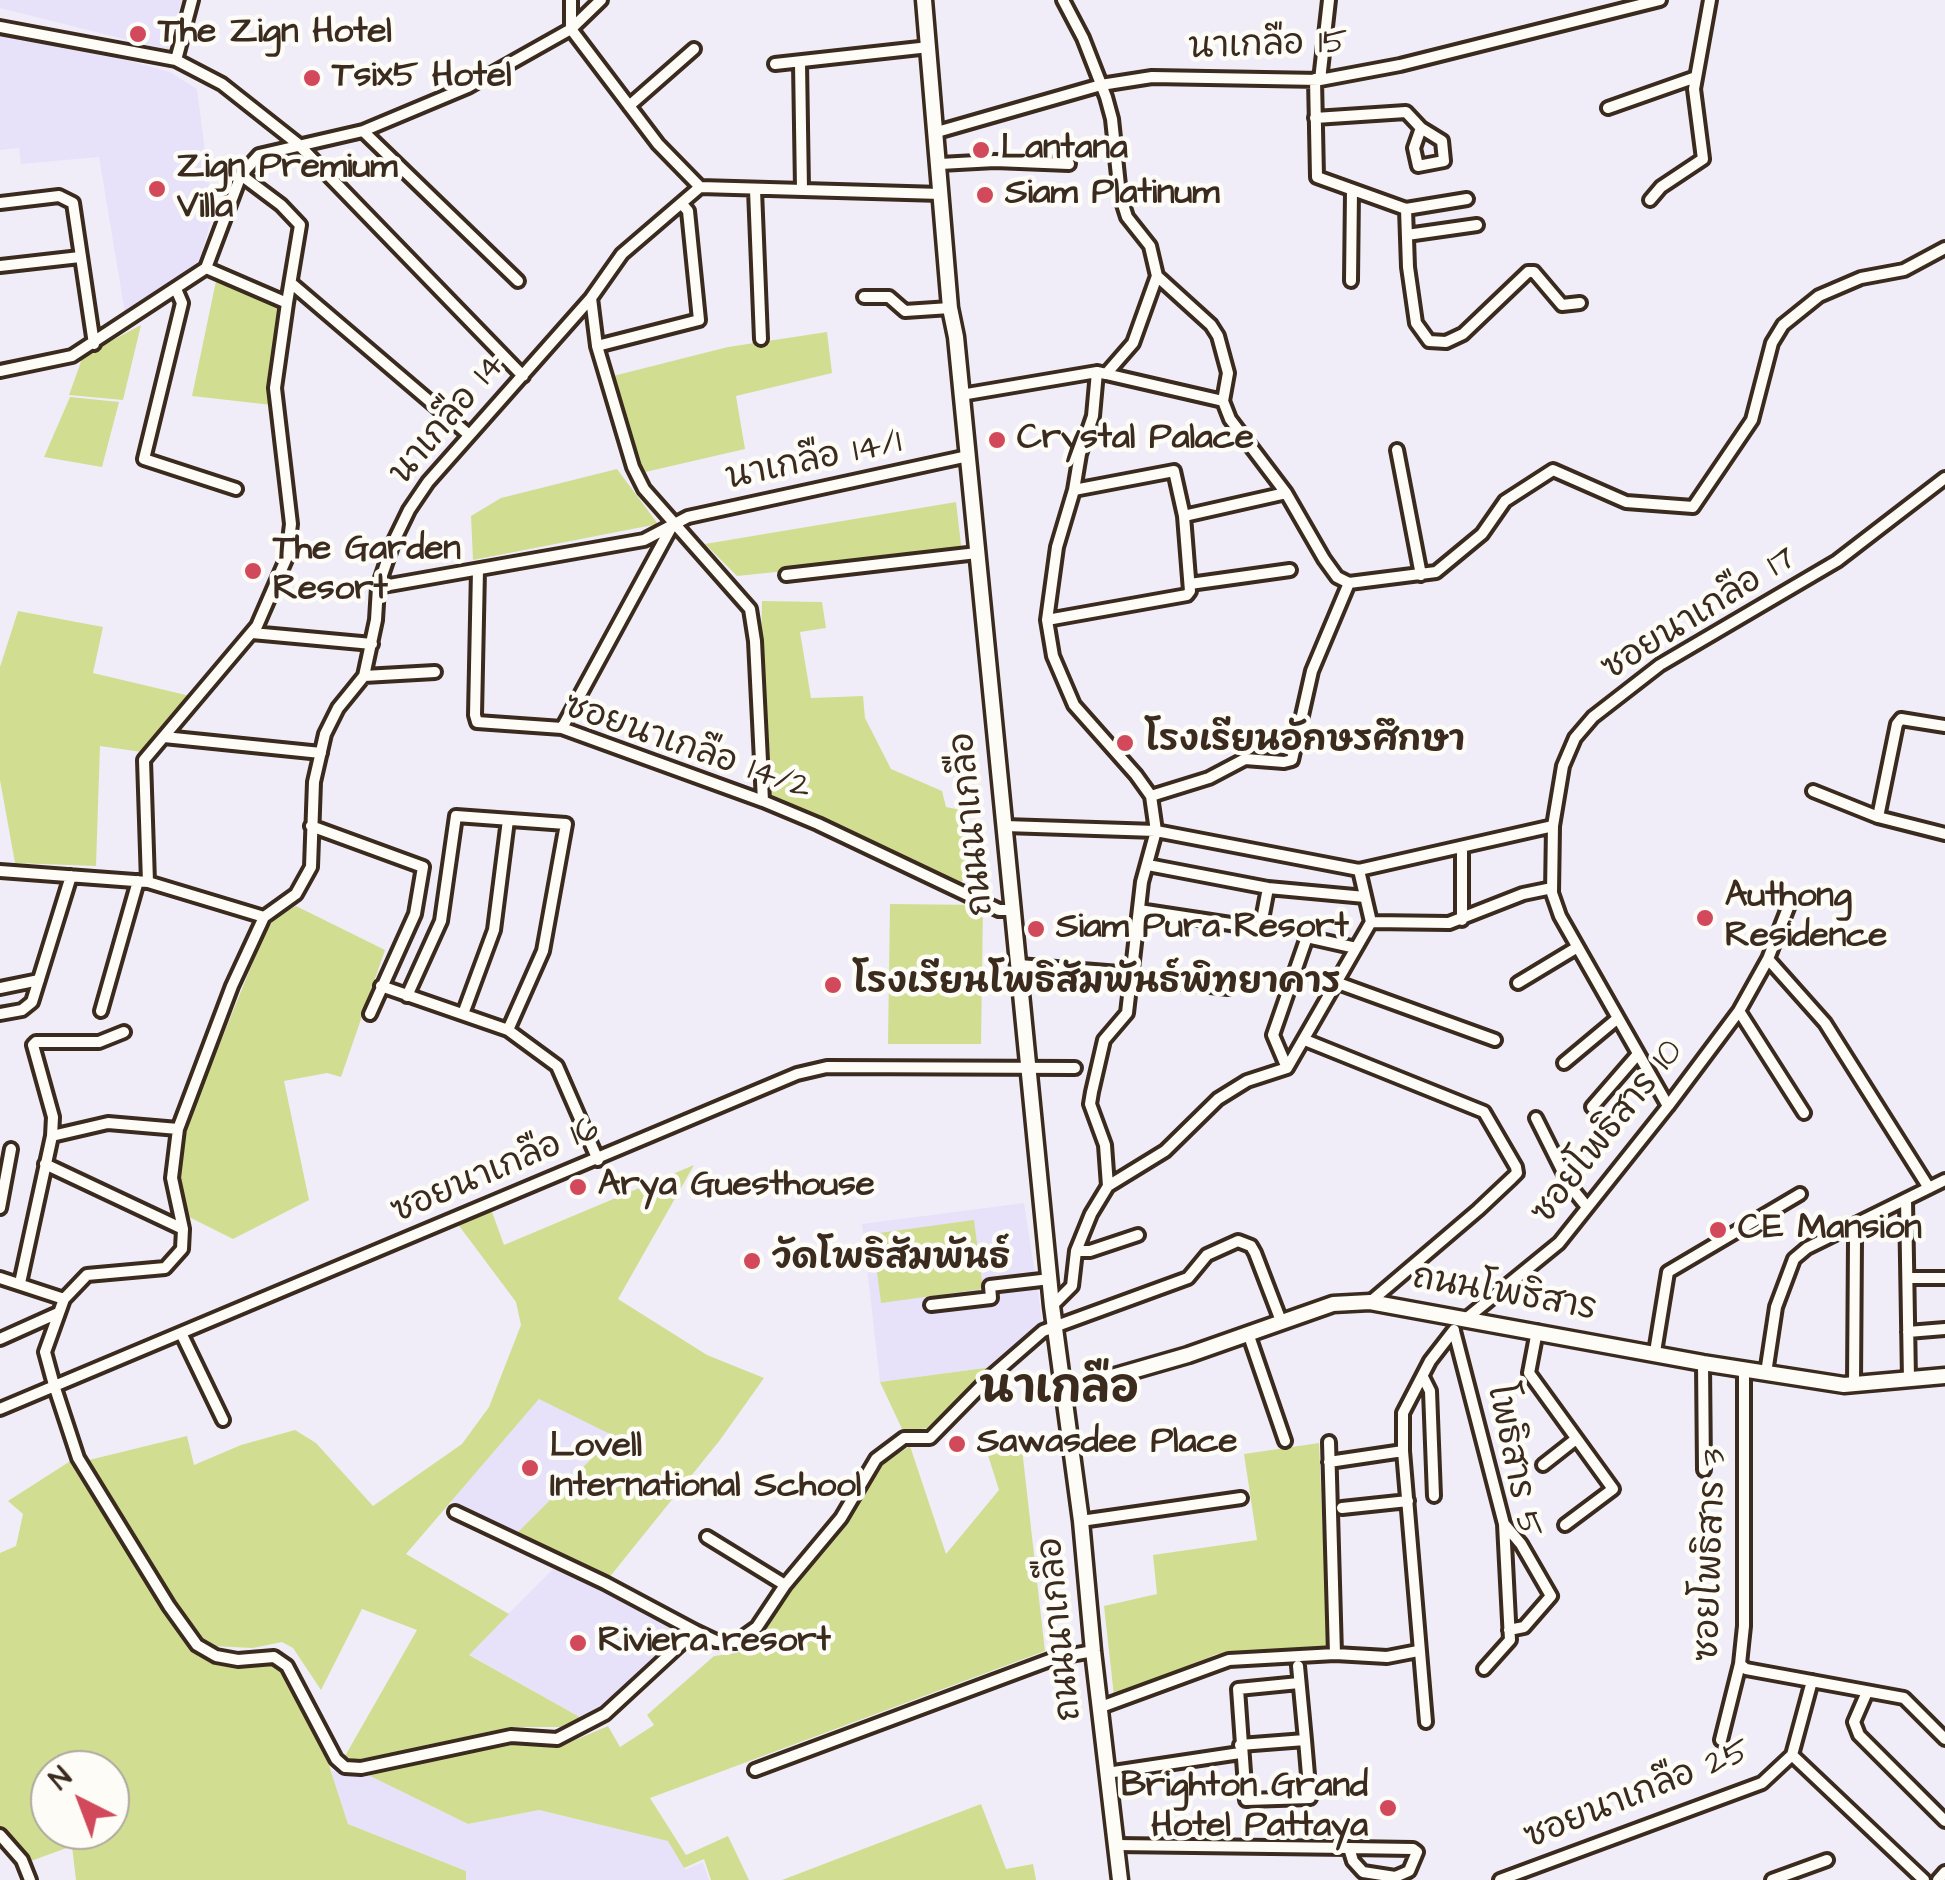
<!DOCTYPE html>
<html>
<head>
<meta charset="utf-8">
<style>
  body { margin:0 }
  #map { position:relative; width:1945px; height:1880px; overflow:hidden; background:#f0edf8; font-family:"Architects Daughter",sans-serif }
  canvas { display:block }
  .north { position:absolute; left:30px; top:1750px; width:100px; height:100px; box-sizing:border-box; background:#fdfcf7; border:2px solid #afa8a0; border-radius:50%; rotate:318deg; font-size:28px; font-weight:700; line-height:40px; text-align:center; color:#3b2a1e }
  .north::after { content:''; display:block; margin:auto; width:35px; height:45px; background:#d1495b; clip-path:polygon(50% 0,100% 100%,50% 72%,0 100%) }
</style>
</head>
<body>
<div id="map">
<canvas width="1945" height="1880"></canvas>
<div class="north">N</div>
</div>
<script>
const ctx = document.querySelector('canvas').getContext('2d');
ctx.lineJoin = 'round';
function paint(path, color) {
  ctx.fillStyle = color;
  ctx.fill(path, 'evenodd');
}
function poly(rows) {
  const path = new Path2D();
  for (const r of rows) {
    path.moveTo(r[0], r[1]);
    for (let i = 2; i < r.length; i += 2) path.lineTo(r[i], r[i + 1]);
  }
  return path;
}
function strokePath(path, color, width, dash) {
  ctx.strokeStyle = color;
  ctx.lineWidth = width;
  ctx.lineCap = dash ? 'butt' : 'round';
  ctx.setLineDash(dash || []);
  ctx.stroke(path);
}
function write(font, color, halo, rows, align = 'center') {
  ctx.font = font + ' "Architects Daughter","Playpen Sans Thai",sans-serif';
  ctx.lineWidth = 9;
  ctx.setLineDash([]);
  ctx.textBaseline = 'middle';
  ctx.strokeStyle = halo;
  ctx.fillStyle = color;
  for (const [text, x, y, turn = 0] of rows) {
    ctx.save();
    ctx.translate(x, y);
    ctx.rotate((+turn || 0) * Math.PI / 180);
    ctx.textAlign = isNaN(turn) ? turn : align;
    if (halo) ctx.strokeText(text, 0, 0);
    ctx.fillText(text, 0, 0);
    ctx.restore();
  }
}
paint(poly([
  [0,0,182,0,168,50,0,8],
  [0,35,100,53,170,72,197,89,213,213,198,267,125,313,99,157,21,164,19,148,0,150],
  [1024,1203,1043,1326,992,1367,880,1382,862,1224],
  [540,1398,614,1435,517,1533,451,1501],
  [556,1566,689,1632,603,1712,585,1720,468,1654],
  [331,1771,366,1774,468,1824,539,1810,669,1841,685,1870,703,1862,709,1880,466,1880,466,1871,348,1824]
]), '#e7e2f9');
paint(poly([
  [216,281,278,308,270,389,272,405,192,396],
  [141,325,123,400,69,395,83,356],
  [827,332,832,373,736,396,745,449,641,473,613,376,728,347],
  [70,397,119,402,102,467,44,457],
  [617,469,658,524,473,560,471,516,501,498],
  [956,502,962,553,737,576,705,544],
  [762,601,822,602,826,628,800,632,811,698,863,696,865,718,891,769,942,791,946,807,961,810,961,834,976,832,987,845,960,884,821,818,768,801,760,689],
  [18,611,103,627,93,673,190,696,142,752,100,746,96,866,15,863,0,780,0,667],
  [890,904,983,905,981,1044,888,1044],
  [296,906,385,950,341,1077,327,1073,284,1081,309,1200,233,1239,189,1217,177,1179,184,1132,265,932,277,916],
  [694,1165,618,1299,707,1355,764,1378,720,1440,608,1579,517,1533,614,1436,539,1399,406,1554,509,1614,469,1655,585,1720,565,1727,512,1727,368,1758,355,1760,345,1756,417,1630,362,1609,321,1690,293,1648,282,1642,253,1648,211,1646,198,1637,85,1461,187,1436,194,1465,241,1445,295,1430,316,1443,373,1506,462,1444,489,1407,521,1325,516,1302,457,1223,492,1212,504,1245],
  [974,1220,983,1289,881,1303,872,1234],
  [992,1367,929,1428,903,1431,880,1382],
  [1021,1440,1045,1651,650,1798,686,1855,728,1836,749,1880,711,1880,704,1859,684,1868,668,1841,539,1810,468,1824,366,1774,510,1743,559,1747,608,1726,620,1747,654,1725,647,1715,714,1656,737,1653,762,1635,784,1598,848,1520,884,1463,910,1446,946,1554,999,1490,987,1452],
  [1319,1443,1328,1648,1217,1654,1114,1696,1104,1606,1157,1594,1153,1555,1257,1540,1244,1454],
  [72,1460,190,1648,207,1658,279,1667,327,1759,348,1824,466,1871,466,1880,76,1880,72,1846,31,1861,0,1826,0,1553,16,1546,23,1514,8,1501],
  [50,1770,110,1770,110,1830,50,1830],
  [981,1804,1006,1869,1033,1864,1036,1880,782,1880]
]), '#d1de91');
const street = poly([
  [571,0,571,29,658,144,700,187],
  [0,27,176,60,222,84,298,144,523,376],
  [176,60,192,0],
  [800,63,802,189],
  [775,64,929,47],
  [1315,79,1317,177,1406,209,1467,199],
  [1320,80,1329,0],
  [629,106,694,49],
  [1608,108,1696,77],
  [1315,118,1406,112,1421,128,1414,148,1418,166,1444,161,1442,141,1421,128],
  [363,131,518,281],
  [937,132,1101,85,1152,77,1320,80,1400,65,1660,0],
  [940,164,995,161,1069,164],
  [241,175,281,205,300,225,287,303],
  [755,190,761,339],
  [941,194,700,187,622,254,591,298,428,482,409,510,393,543,378,587,376,620,364,676,338,708,325,734,314,782,311,867,296,894,264,917,232,986,178,1129,172,1178,183,1229,182,1249,165,1268,87,1275,64,1299,45,1352,54,1385,78,1458,169,1606,197,1645,216,1656,238,1660,274,1657,287,1666,336,1759,345,1767,361,1768,511,1736,557,1739,605,1714,695,1631,716,1641,736,1642,757,1627,785,1585,841,1518,876,1459,904,1438,930,1438,989,1378,1043,1331,1188,1278,1207,1255,1238,1241,1251,1246,1255,1253,1281,1321],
  [1650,200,1661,187,1703,159,1694,89,1710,0],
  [0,203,59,196,73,203,94,344],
  [1406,209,1408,267,1416,323,1429,341,1446,342,1463,334,1528,272,1534,272,1562,305,1580,303],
  [1407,235,1477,225],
  [0,266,80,257],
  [1157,276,1211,325,1218,336,1228,373,1223,401,1230,419,1286,493,1324,559,1337,577,1349,583,1436,572,1482,534,1505,501,1553,470,1626,502,1693,507,1752,420,1772,343,1783,325,1819,296,1861,278,1904,270,1945,248],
  [1351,281,1352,191],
  [291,283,468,434],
  [176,289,182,303,144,459,236,489],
  [864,297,889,297,905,311,950,308],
  [591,298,597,346,633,467,644,489,750,609,755,641,763,801],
  [597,346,699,320,688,211,682,204],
  [0,371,72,356,206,268,241,175,259,155,363,131,468,87,571,29,601,0],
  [1097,372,1093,416,1080,454,1074,490,1057,547,1047,620,1053,656,1074,705,1136,775,1151,796,1156,831,1142,882,1127,1013,1104,1040,1092,1092,1090,1104,1105,1145,1108,1186],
  [1106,374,1223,401],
  [961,395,1097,372,1106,374,1133,343,1157,276,1150,246,1127,217,1120,195,1112,119,1106,97,1083,38,1063,0],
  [1397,450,1421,575],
  [1184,516,1286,493],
  [478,570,475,715,477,722,562,728,763,801,818,824,999,910,1013,910],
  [786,575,977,553],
  [1190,584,1290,570],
  [378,587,644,540,688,517,968,456],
  [1047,620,1187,595,1190,591,1184,516,1174,471,1074,490],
  [252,633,372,644],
  [364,676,435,672],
  [562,728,673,524],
  [164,737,321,753],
  [1813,791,1878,817,1945,834],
  [1151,796,1209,778,1245,759,1284,762,1292,760,1312,671,1349,583],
  [1878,817,1897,724,1901,719,1945,726],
  [311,826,423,867,415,914,370,1014],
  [1005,826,1156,831,1359,870,1553,826,1563,766,1575,738,1593,717,1660,665,1837,561,1945,478],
  [1553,826,1552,893,1560,916,1668,1106],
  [1148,865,1268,888,1365,897],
  [1359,870,1371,922],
  [0,871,148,882,264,917],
  [148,882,144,760,257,626,287,557,291,524,275,388,287,303,206,268],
  [1139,910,1257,928,1261,925,1268,888],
  [1462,920,1462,847],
  [1768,959,1825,1023,1929,1188],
  [1019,965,1132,974,1139,978,1228,988],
  [1338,983,1495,1040],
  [1518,983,1576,948],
  [381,986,508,1030,557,1066,598,1160],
  [0,988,39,980],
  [407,996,441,921,456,816,566,824,543,951,508,1030],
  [101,1011,138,881],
  [1739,1011,1804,1113],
  [0,1014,22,1010,32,1002,71,876],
  [463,1014,494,930,508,820],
  [1305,1040,1484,1112,1516,1167,1517,1173,1512,1178,1478,1210,1370,1302],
  [1564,1063,1618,1018],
  [1287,1068,1273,1035,1307,937,1356,948],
  [1592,1107,1638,1054],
  [1536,1118,1570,1186,1587,1207],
  [52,1136,108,1123,178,1129],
  [45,1164,183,1229],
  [1906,1200,1909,1380],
  [0,1208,11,1149],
  [1851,1226,1855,1239,1854,1384],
  [1076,1251,1090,1251,1138,1235],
  [0,1278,64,1299],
  [1909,1278,1945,1278],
  [20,1283,52,1136,53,1117,33,1045,36,1042,99,1042,124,1032],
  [931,1305,991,1298,990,1286,1050,1279],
  [1052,1306,1072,1286,1076,1251,1091,1214,1108,1186,1165,1151,1218,1099,1247,1081,1287,1068,1371,922,1449,923,1523,894,1552,888],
  [1467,1318,1559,1243,1668,1106,1739,1011,1768,959,1791,900],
  [1454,1331,1504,1524,1510,1640,1484,1669],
  [1537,1331,1529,1373,1613,1489,1565,1525],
  [1908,1332,1945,1329],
  [1248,1333,1285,1441],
  [182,1335,223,1420],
  [0,1339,58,1313],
  [1655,1352,1668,1272,1800,1194],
  [1703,1363,1704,1470],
  [1766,1373,1776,1307,1794,1259,1807,1248,1945,1180],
  [1423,1377,1430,1391,1434,1496],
  [0,1409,797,1074,827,1067,1075,1068],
  [1329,1462,1403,1451],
  [1543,1465,1576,1439],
  [1342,1508,1408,1501],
  [455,1512,605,1583,695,1631],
  [1081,1521,1241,1498],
  [1505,1525,1521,1544,1551,1596,1524,1627,1509,1630],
  [707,1537,785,1585],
  [1335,1654,1387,1657,1418,1651],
  [1740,1664,1746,1669,1904,1698,1945,1739],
  [1298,1666,1305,1740,1310,1798,1246,1800,1238,1689,1299,1683],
  [1812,1681,1792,1755,1924,1880],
  [1867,1692,1854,1722,1859,1735,1945,1821],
  [1101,1707,1229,1660,1335,1654,1329,1442],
  [1426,1722,1403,1451,1403,1413,1430,1361,1454,1330],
  [1721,1740,1740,1664,1744,1626,1744,1370],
  [1240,1745,1305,1740],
  [755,1770,1055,1658,1093,1651],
  [1107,1773,1240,1753],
  [0,1835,22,1860,30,1880],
  [1116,1845,1349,1848,1413,1849,1417,1852,1409,1871,1395,1877,1363,1872,1353,1861,1349,1848],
  [1500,1880,1762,1783,1792,1755],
  [1772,1880,1827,1860],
  [1938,1880,1945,1872]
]);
const secondary = poly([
  [924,0,950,308,956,337,1052,1306,1081,1521,1093,1651,1120,1880],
  [1063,1391,1188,1355,1333,1304,1370,1302,1703,1363,1844,1385,1945,1376]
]);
strokePath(street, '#3b2a1e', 18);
strokePath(secondary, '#3b2a1e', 21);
strokePath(street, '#fdfcf7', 10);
strokePath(secondary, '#fdfcf7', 14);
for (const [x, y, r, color] of [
  [138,34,10,"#d1495b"],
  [312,78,10,"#d1495b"],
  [981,150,10,"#d1495b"],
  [157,189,10,"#d1495b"],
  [985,195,10,"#d1495b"],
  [997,440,10,"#d1495b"],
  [253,571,10,"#d1495b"],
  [1125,743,10,"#d1495b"],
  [1705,918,10,"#d1495b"],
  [1036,929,10,"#d1495b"],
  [833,985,10,"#d1495b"],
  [578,1187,10,"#d1495b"],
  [1718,1230,10,"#d1495b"],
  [752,1261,10,"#d1495b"],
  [957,1444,10,"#d1495b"],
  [530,1468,10,"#d1495b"],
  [578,1643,10,"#d1495b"],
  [1388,1808,10,"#d1495b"]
]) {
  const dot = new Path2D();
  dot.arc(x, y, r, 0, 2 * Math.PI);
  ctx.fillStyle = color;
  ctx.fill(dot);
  strokePath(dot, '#fdfcf7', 4);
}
write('bold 35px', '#3b2a1e', '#fdfcf7', [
  ["The Zign Hotel",158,34],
  ["Tsix5 Hotel",332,78],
  ["Lantana",1001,150],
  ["Zign Premium",177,169],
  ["Villa",177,209],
  ["Siam Platinum",1005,195],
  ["Crystal Palace",1017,440],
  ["The Garden",273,551],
  ["Resort",273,591],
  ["โรงเรียนอักษรศึกษา",1145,743],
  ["Authong",1725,898],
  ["Residence",1725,938],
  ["Siam Pura Resort",1056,929],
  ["โรงเรียนโพธิสัมพันธ์พิทยาคาร",853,985],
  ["Arya Guesthouse",598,1187],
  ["CE Mansion",1738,1230],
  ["วัดโพธิสัมพันธ์",772,1261],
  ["Sawasdee Place",977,1444],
  ["Lovell",550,1448],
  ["International School",550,1488],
  ["Riviera resort",598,1643],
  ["Brighton Grand",1368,1788,"right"],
  ["Hotel Pattaya",1368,1828,"right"]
], 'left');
write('35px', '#3b2a1e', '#fdfcf7', [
  ["นาเกลือ 15",1268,47,-2],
  ["นาเกลือ 14",449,420,-50],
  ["นาเกลือ 14/1",814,462,-12],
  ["ซอยนาเกลือ 17",1700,615,-32],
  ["ซอยนาเกลือ 14/2",687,749,19],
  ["ถนนนาเกลือ",974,824,-96],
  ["ซอยโพธิสาร 10",1609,1133,-52],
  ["ซอยนาเกลือ 16",496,1172,-23],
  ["ถนนโพธิสาร",1504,1295,10],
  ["โพธิสาร 5",1512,1461,78],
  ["ซอยโพธิสาร 3",1713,1555,-88],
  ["ถนนนาเกลือ",1062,1629,-96],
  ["ซอยนาเกลือ 25",1638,1796,-22]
]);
write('bold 45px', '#3b2a1e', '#fdfcf7', [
  ["นาเกลือ",1059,1392]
]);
</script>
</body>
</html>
